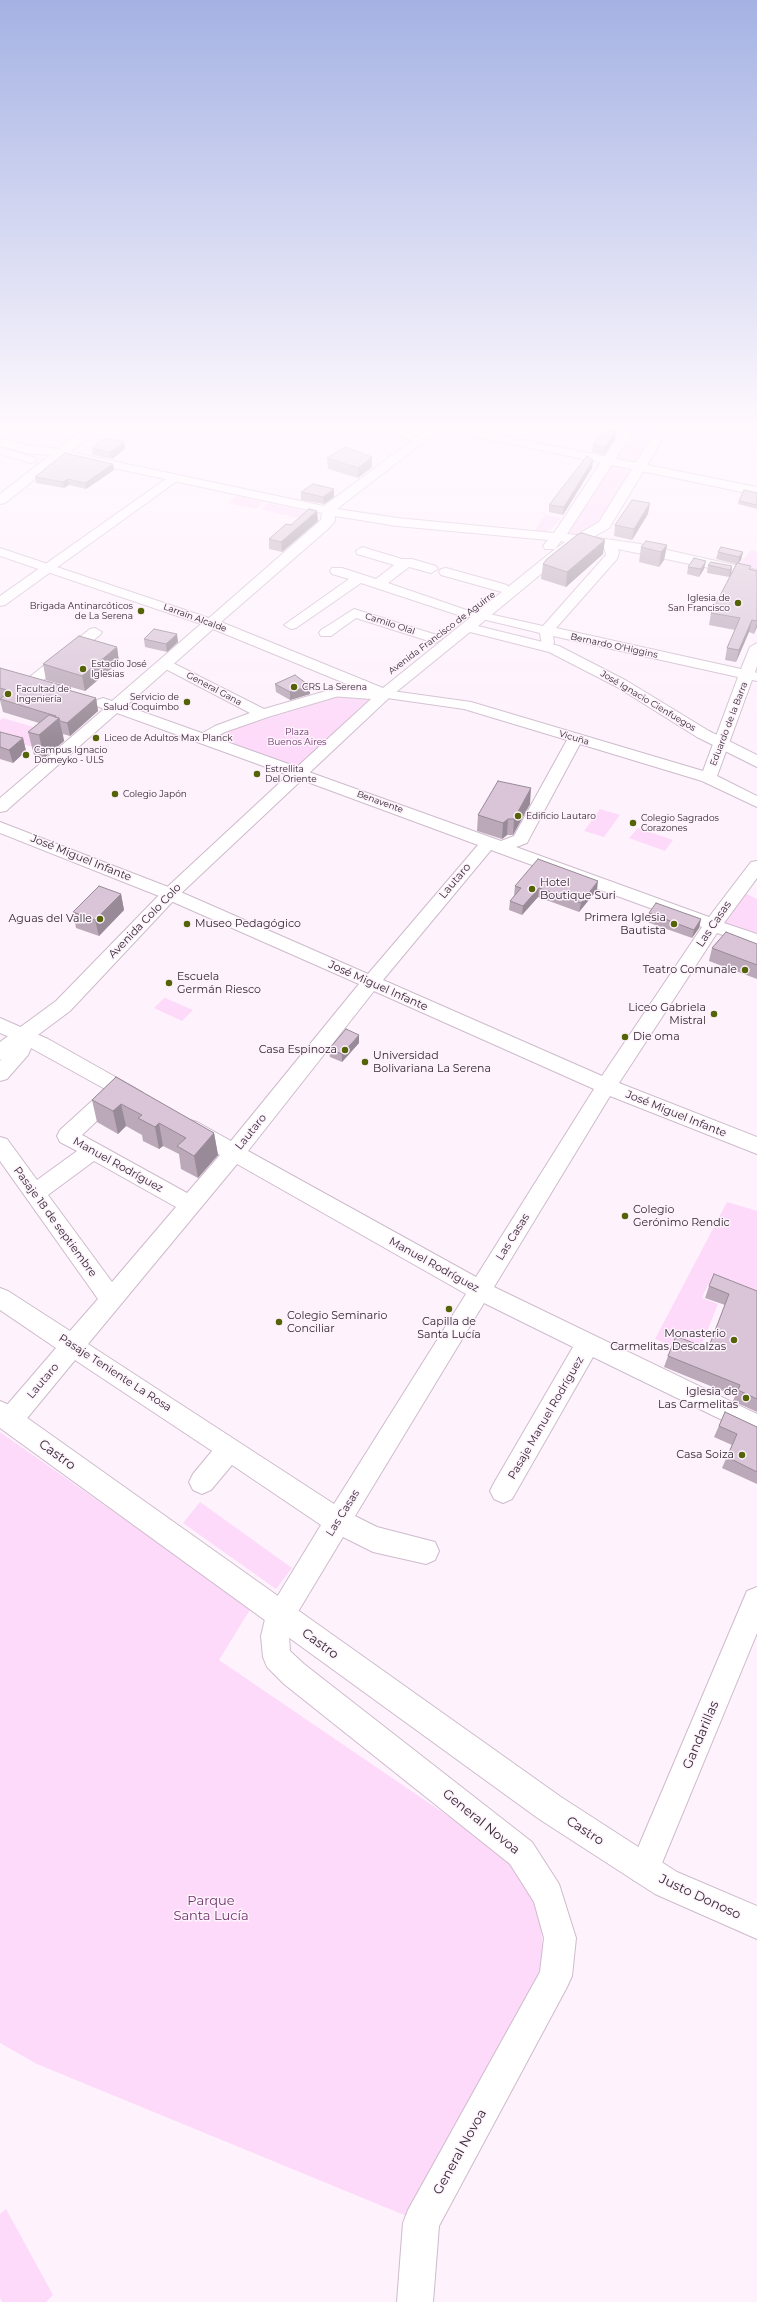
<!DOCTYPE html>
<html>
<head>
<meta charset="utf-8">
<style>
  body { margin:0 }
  canvas { display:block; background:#fef2fd }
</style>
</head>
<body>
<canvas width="757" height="2302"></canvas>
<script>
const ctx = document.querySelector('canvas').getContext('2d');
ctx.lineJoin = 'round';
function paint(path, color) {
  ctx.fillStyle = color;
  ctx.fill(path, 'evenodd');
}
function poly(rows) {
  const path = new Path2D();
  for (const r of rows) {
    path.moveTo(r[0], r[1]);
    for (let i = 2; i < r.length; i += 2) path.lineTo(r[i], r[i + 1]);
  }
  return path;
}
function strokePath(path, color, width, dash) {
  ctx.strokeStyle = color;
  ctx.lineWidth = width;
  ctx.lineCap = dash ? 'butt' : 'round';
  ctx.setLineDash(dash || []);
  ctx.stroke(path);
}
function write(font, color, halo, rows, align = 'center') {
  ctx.font = font + ' Montserrat,sans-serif';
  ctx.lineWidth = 3;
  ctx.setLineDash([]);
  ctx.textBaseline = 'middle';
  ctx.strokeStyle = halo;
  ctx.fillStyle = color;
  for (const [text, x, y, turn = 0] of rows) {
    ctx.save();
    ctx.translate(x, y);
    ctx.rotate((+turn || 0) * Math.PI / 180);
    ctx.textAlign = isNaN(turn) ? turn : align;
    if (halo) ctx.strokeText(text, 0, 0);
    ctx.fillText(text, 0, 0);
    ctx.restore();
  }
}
paint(poly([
  [637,424,662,424,600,522,589,530,571,537,562,536],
  [236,496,264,502,256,509,228,503],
  [268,503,308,512,302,519,260,509],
  [545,515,561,518,552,528,546,531,534,531],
  [751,550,757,551,757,571,737,567],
  [341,696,374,698,304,766,292,766,225,740,227,731],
  [3,718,54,733,36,748,0,737,0,720],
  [600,809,620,815,604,837,584,831],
  [638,828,673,840,665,851,629,838],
  [743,892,757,899,757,938,720,924],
  [164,998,165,998,193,1010,182,1021,154,1008],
  [727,1202,757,1211,757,1302,708,1284,702,1298,718,1304,697,1356,655,1339],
  [0,1432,251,1608,219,1660,514,1861,538,1898,545,1972,409,2217,37,2064,0,2043],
  [200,1502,292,1568,276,1589,183,1523],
  [6,2209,53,2295,46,2302,2,2302,0,2298,0,2214]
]), '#fddaf9');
const minor = poly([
  [369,424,384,424,425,440,419,443,415,442,369,424],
  [434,424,443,424,757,487,757,495,438,429,432,426,434,424],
  [731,424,757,424,757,429,737,427,731,424],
  [0,447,35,458,37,460,31,463,0,454,0,447],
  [173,474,177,475,179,478,177,481,5,605,0,606,0,596,173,474],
  [578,535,640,544,757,570,757,578,618,549,619,552,617,559,556,628,741,669,750,647,757,643,757,666,755,672,757,673,757,681,752,680,717,776,757,796,757,807,702,781,580,744,529,839,527,843,516,847,709,917,751,862,757,861,757,878,724,923,757,934,757,947,717,933,619,1083,757,1137,757,1154,610,1096,494,1287,757,1414,757,1437,593,1357,512,1499,503,1503,494,1499,490,1491,494,1483,573,1347,484,1303,355,1516,377,1527,435,1542,439,1551,435,1560,426,1564,373,1552,343,1537,293,1620,289,1636,290,1651,304,1664,532,1842,559,1884,576,1938,572,1976,567,1987,439,2226,433,2302,397,2302,403,2223,408,2210,540,1972,544,1938,534,1902,510,1864,284,1684,267,1667,263,1657,261,1636,266,1615,321,1525,232,1465,211,1490,202,1494,193,1490,189,1482,193,1474,212,1451,75,1360,19,1428,10,1431,1,1428,0,1425,1,1412,56,1348,0,1310,0,1288,8,1291,70,1331,98,1299,0,1161,0,1137,7,1139,37,1180,77,1151,60,1142,57,1136,60,1130,105,1089,31,1048,28,1055,7,1079,0,1081,0,1061,12,1048,14,1039,0,1033,0,1018,48,1039,142,1092,145,1097,142,1102,135,1104,121,1098,82,1135,187,1193,220,1155,183,1134,180,1128,183,1122,190,1120,197,1122,231,1141,359,984,164,898,0,833,0,822,176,890,368,974,478,845,294,777,292,774,294,771,306,771,501,841,514,836,567,740,464,709,380,697,378,694,380,691,385,690,471,702,703,771,738,677,553,636,554,643,552,646,542,646,540,633,474,617,464,617,361,583,296,628,291,629,284,625,349,579,332,574,330,571,332,568,342,568,376,579,394,565,357,554,356,551,362,547,402,559,412,559,436,566,438,569,431,573,409,567,388,583,475,613,480,612,543,626,606,555,604,547,573,542,572,539,578,535],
  [491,850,702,927,602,1076,383,980,491,850],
  [374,991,594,1089,476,1277,248,1151,374,991],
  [94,1161,176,1207,112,1282,48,1195,94,1161],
  [237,1164,466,1294,334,1504,88,1344,237,1164],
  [446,568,507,585,509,588,502,592,441,575,439,572,441,569,446,568],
  [354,609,440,636,442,639,435,643,356,618,331,636,321,636,319,633,321,630,354,609],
  [95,628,102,632,100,635,37,685,27,685,25,682,27,679,90,629,95,628],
  [165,659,264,709,364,680,371,684,369,687,268,717,225,732,204,743,199,741,196,738,199,735,215,726,250,713,160,666,158,663,160,660,165,659],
  [757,1587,757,1633,655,1880,644,1884,633,1880,629,1869,747,1591,757,1587]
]);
const major = poly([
  [91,424,104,424,70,452,324,506,434,424,447,424,337,509,397,518,554,533,626,424,638,424,567,534,577,535,599,522,660,424,672,424,609,528,569,551,478,626,559,646,627,681,709,731,757,755,757,767,697,737,617,687,549,652,470,632,390,697,176,898,70,1011,7,1058,0,1060,0,1042,56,1001,164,890,288,775,117,713,6,811,0,812,0,798,104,709,97,706,95,703,97,700,103,698,112,701,201,624,0,556,0,548,209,618,321,520,322,513,63,457,5,503,0,504,0,494,50,455,25,453,0,446,0,438,26,445,58,449,91,424],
  [335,516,397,526,548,540,543,546,545,549,555,549,383,688,221,622,328,529,335,521,335,516],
  [561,541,565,542,555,549,561,541],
  [213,629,359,689,331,690,328,693,331,696,371,699,297,767,126,706,213,629],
  [0,1401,9,1405,561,1797,677,1872,757,1906,757,1939,655,1894,539,1819,0,1428,0,1401]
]);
strokePath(minor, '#cebbcc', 2);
strokePath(major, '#cebbcc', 2);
paint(minor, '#fff');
paint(major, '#fff');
paint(poly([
  [615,439,604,455,592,452,593,445],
  [124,442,125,449,112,459,93,455,92,448],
  [327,458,372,467,358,478,328,469],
  [593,460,592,468,563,515,549,512,549,505],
  [113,464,114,470,86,489,69,485,64,488,36,483,35,477],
  [301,492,334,497,324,504,301,500],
  [757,493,757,509,738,504,739,501],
  [648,514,632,540,614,536,615,525],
  [318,521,282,552,269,549,269,539,291,525],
  [667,545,664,560,659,567,639,562,641,547],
  [718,552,743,552,741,560,739,563,750,569,757,571,757,627,754,634,749,632,736,662,725,660,727,648,735,630,709,625,711,613,736,564,716,559],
  [603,554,566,587,541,579,543,564],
  [708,565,732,566,731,574,729,577,707,573],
  [688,567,704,569,699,577,687,574],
  [144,639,178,642,167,652,145,647],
  [117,647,119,662,85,691,46,680,43,664],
  [0,668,72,691,96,698,98,711,70,736,63,734,64,741,44,758,34,755,28,732,39,723,3,712,0,700],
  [275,684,310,686,310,694,290,700,276,692],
  [0,732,23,738,26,751,13,763,0,759],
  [530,804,513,835,507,835,502,839,477,831,478,815],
  [515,886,597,890,579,912,538,897,522,915,509,910,510,901,514,896],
  [121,894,124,910,99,936,76,928,73,912],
  [649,913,701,919,699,928,692,938,647,922],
  [757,944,757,979,709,961,712,948],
  [359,1043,342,1062,330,1057,329,1049],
  [116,1077,214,1133,218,1155,198,1178,181,1169,179,1154,163,1146,159,1149,143,1141,142,1135,126,1126,118,1134,97,1122,92,1100],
  [709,1286,757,1291,757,1412,733,1401,735,1396,664,1367,668,1356,708,1349,725,1305,705,1298],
  [725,1412,757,1427,757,1484,722,1468,732,1445,714,1437]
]), '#bba9b9');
paint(poly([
  [616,431,615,439,604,455,605,448],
  [124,442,125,449,112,459,110,452],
  [372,457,372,467,358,478,358,468],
  [593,460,592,468,563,515,564,507],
  [113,464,114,470,86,489,85,483],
  [68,479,69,485,64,488,63,482],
  [334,489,334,497,324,504,323,497],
  [650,503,648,514,632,540,634,529],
  [317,511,318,521,282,552,281,542],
  [605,540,603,554,566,587,567,572],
  [667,545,664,560,659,567,661,552],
  [743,552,741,560,738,564,739,557],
  [706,561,704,569,699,577,701,569],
  [732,566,731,574,729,577,730,570],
  [752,620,749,632,736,662,739,650],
  [757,622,757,627,754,634],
  [177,634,178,642,167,652,166,644],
  [117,647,119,662,85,691,82,676],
  [310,686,310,694,290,700,290,692],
  [96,698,98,711,70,736,67,723],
  [59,718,64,741,44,758,39,735],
  [23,738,26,751,13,763,9,750],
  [531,788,530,804,513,835,514,819],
  [508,819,507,835,502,839,503,823],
  [598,881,597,890,579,912,581,903],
  [539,888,538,897,522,915,523,906],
  [121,894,124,910,99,936,95,920],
  [701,919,699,928,692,938,694,930],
  [359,1035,359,1043,342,1062,342,1054],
  [121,1104,126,1126,118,1134,113,1111],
  [159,1123,163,1146,159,1149,155,1127],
  [214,1133,218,1155,198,1178,194,1156]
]), '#988a96');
const building = poly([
  [605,430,616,431,605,448,593,445,605,430],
  [105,438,124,442,110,452,92,448,105,438],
  [345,447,372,457,358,468,327,458,345,447],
  [65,453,113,464,85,483,68,479,63,482,35,477,65,453],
  [587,456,593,460,564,507,549,505,587,456],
  [313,484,334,489,323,497,301,492,313,484],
  [744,490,757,493,757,505,739,501,744,490],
  [632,500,650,503,634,529,615,525,632,500],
  [309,509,317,511,281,542,269,539,286,524,291,525,309,509],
  [582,533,605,540,567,572,543,564,547,559,577,535,582,533],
  [646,541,667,545,661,552,641,547,646,541],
  [721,547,743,552,739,557,718,552,721,547],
  [694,558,706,561,701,569,688,567,694,558],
  [711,562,732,566,730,570,708,565,711,562],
  [737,563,751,566,749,569,757,571,757,621,752,620,739,650,727,648,740,618,711,613,737,563],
  [154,629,177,634,166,644,144,639,154,629],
  [79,636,117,647,82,676,43,664,79,636],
  [0,668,71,688,68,690,96,698,67,723,60,721,59,718,55,717,56,716,0,699,10,691,0,688,0,668],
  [295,675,310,686,290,692,275,684,295,675],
  [49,715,59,718,39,735,28,732,49,715],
  [0,732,23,738,9,750,0,747,0,732],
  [498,781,531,788,514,819,508,819,503,823,478,815,498,781],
  [538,859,598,881,581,903,539,888,523,906,510,901,521,888,515,886,538,859],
  [99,886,121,894,95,920,73,912,99,886],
  [656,903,701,919,694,930,649,913,656,903],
  [726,932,757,944,757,965,712,948,726,932],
  [346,1029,359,1035,342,1054,329,1049,346,1029],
  [116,1077,214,1133,194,1156,177,1146,186,1138,159,1123,155,1127,138,1118,142,1115,121,1104,113,1111,92,1100,116,1077],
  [714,1274,757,1291,757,1399,738,1390,740,1385,668,1356,676,1336,708,1349,729,1294,709,1286,714,1274],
  [725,1412,757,1427,757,1472,727,1457,737,1434,719,1426,725,1412]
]);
paint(building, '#d9c5d7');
strokePath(building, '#988a96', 1);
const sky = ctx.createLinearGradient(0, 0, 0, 746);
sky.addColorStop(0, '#a4b2e3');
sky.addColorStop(0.57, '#fff9fe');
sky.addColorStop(1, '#fff9fe00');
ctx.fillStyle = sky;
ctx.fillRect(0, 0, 757, 746);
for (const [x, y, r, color] of [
  [738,603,4,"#556307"],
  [141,611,4,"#556307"],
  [83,669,4,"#556307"],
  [294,687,4,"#556307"],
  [8,694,4,"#556307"],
  [187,702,4,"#556307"],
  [96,738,4,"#556307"],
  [26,755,4,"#556307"],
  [257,774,4,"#556307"],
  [115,794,4,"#556307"],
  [518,816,4,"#556307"],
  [633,823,4,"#556307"],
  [532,889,4,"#556307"],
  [100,919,4,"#556307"],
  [187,924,4,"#556307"],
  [674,924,4,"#556307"],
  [745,970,4,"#556307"],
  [169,983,4,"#556307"],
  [714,1014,4,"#556307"],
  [625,1037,4,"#556307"],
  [345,1050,4,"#556307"],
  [365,1062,4,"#556307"],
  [625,1216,4,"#556307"],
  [449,1309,4,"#556307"],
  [279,1322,4,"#556307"],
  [734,1340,4,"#556307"],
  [746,1398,4,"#556307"],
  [742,1455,4,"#556307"]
]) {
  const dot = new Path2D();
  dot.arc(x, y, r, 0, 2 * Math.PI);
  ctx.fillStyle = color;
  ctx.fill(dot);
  strokePath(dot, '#fef2fd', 1.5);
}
write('9px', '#30282f', '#fef2fd', [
  ["Iglesia de",730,598,"right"],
  ["San Francisco",730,608,"right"],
  ["Brigada Antinarcóticos",133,606,"right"],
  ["de La Serena",133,616,"right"],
  ["Estadio José",91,664],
  ["Iglesias",91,674],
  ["CRS La Serena",302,687],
  ["Facultad de",16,689],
  ["Ingeniería",16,699],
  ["Servicio de",179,697,"right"],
  ["Salud Coquimbo",179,707,"right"],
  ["Liceo de Adultos Max Planck",104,738],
  ["Campus Ignacio",34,750],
  ["Domeyko - ULS",34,760],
  ["Estrellita",265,769],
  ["Del Oriente",265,779],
  ["Colegio Japón",123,794],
  ["Edificio Lautaro",526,816],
  ["Colegio Sagrados",641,818],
  ["Corazones",641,828]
], 'left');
write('9px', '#30282f', '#fef2fd', [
  ["Larraín Alcalde",195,618,20],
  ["Camilo Olal",390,624,18],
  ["Avenida Francisco de Aguirre",442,633,-37],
  ["Bernardo O'Higgins",614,646,12],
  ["General Gana",214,689,28],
  ["José Ignacio Cienfuegos",648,701,31],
  ["Eduardo de la Barra",729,724,-69],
  ["Vicuña",574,738,17],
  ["Benavente",380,802,20]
]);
write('9px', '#6d336a', '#fef2fd', [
  ["Plaza",297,732],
  ["Buenos Aires",297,742]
]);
write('11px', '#30282f', '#fef2fd', [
  ["José Miguel Infante",81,858,22],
  ["Lautaro",455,881,-50],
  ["Avenida Colo Colo",145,921,-46],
  ["Las Casas",714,924,-56],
  ["José Miguel Infante",378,986,24],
  ["José Miguel Infante",676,1114,22],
  ["Lautaro",251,1132,-51],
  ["Manuel Rodríguez",118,1165,29],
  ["Pasaje 18 de septiembre",55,1222,54],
  ["Las Casas",513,1237,-58],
  ["Manuel Rodríguez",434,1265,29],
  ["Pasaje Teniente La Rosa",115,1373,33],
  ["Lautaro",43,1381,-50],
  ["Pasaje Manuel Rodríguez",546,1418,-60],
  ["Las Casas",343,1513,-58]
]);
write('11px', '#30282f', '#fef2fd', [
  ["Hotel",540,883,"left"],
  ["Boutique Suri",540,896,"left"],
  ["Primera Iglesia",666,918],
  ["Bautista",666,931],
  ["Aguas del Valle",92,919],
  ["Museo Pedagógico",195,924,"left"],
  ["Teatro Comunale",737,970],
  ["Escuela",177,977,"left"],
  ["Germán Riesco",177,990,"left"],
  ["Liceo Gabriela",706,1008],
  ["Mistral",706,1021],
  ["Die oma",633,1037,"left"],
  ["Casa Espinoza",337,1050],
  ["Universidad",373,1056,"left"],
  ["Bolivariana La Serena",373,1069,"left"],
  ["Colegio",633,1210,"left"],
  ["Gerónimo Rendic",633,1223,"left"],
  ["Colegio Seminario",287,1316,"left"],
  ["Conciliar",287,1329,"left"],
  ["Capilla de",449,1322,"center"],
  ["Santa Lucía",449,1335,"center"],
  ["Monasterio",726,1334],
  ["Carmelitas Descalzas",726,1347],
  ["Iglesia de",738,1392],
  ["Las Carmelitas",738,1405],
  ["Casa Soiza",734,1455]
], 'right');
write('13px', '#30282f', '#fef2fd', [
  ["Castro",57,1455,36],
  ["Castro",320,1644,36],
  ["Gandarillas",701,1735,-67],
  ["General Novoa",481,1822,39],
  ["Castro",585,1831,33],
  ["Justo Donoso",700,1897,25],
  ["General Novoa",460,2152,-61]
]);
write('13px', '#6d336a', '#fef2fd', [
  ["Parque",211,1901],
  ["Santa Lucía",211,1916]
]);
</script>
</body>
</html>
